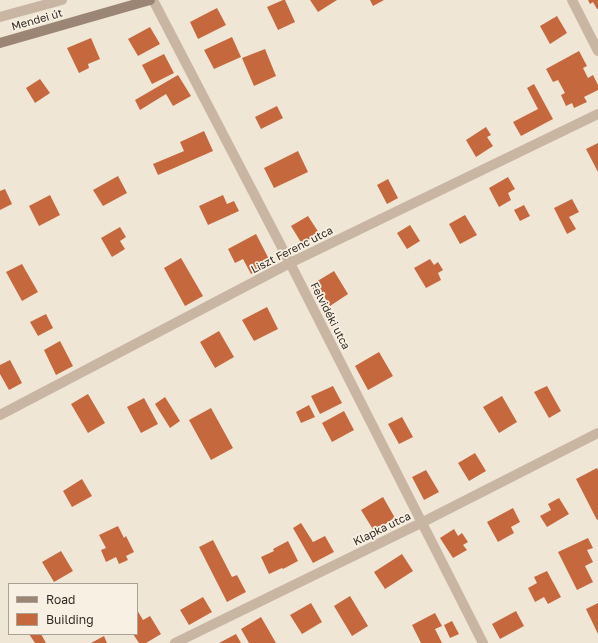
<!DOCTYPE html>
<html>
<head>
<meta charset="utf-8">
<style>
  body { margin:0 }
  #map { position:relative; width:598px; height:643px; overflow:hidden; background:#f0e6d6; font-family:"Golos Text",sans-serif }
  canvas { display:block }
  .legend { position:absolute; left:8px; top:583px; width:130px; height:52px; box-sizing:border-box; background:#f8f0e2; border:1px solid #a9a196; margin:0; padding:5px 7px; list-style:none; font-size:12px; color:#332a25 }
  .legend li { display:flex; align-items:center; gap:8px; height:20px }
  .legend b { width:20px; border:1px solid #a9a196 }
</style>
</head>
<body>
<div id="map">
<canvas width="598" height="643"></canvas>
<ul class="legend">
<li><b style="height:5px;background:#9b8574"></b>Road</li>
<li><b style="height:11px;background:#c6683e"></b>Building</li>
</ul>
</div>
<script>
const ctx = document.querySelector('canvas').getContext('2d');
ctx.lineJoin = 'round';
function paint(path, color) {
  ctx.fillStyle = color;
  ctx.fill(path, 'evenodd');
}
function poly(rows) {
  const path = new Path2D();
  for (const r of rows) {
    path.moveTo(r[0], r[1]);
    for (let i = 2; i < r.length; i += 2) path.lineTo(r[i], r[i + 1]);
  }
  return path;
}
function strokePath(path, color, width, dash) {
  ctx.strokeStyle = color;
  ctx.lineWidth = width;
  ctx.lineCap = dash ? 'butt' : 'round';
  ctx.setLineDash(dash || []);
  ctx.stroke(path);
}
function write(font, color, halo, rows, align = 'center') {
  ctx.font = font + ' "Golos Text",sans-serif';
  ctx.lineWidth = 3.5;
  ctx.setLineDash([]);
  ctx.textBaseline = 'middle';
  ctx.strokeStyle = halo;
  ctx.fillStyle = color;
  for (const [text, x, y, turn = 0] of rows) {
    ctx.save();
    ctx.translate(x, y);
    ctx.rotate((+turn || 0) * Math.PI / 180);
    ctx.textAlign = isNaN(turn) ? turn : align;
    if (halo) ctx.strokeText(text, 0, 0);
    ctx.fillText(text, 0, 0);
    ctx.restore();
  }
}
paint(poly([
  [283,0,285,0,295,22,278,30,267,7],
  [310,0,337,0,318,12],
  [370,0,384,0,373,6],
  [588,0,598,0,598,9,597,9,593,2,590,4],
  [217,8,226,25,198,39,190,22],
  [557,16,567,33,550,44,540,26],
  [150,27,160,44,138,56,128,39],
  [232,37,241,57,214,69,204,50],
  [91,38,100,59,88,64,89,68,79,73,67,48],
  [265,49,276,76,254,86,242,58],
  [579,51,587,66,583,68,588,78,593,75,598,85,598,90,584,97,587,102,574,108,572,103,566,106,561,95,565,93,558,80,553,82,546,69],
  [164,54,174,73,152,84,142,65],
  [178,75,191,96,173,106,166,94,140,110,135,100],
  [40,79,50,93,35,103,26,88],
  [534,84,553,119,521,136,513,122,538,109,527,88],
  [277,106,283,118,261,129,255,117],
  [486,127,491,135,487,137,493,146,476,157,466,140],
  [204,131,213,151,158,175,153,164,184,151,180,142],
  [598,143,598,172,586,149],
  [298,151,308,172,274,188,264,168],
  [118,176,127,193,103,206,93,190],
  [508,177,515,189,508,193,511,200,499,207,489,188],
  [388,179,398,198,387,204,377,185],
  [5,189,12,204,0,210,0,191],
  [50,195,60,215,39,226,29,206],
  [223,195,227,204,234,201,239,211,208,225,199,206],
  [572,199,579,212,569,217,576,229,567,234,554,208],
  [524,205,530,216,520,221,514,210],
  [465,215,477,235,460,244,449,224],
  [308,216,319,233,302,244,291,226],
  [410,225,420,241,407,249,397,233],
  [120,227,126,237,120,241,125,249,112,257,101,238],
  [256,234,271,263,251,274,243,259,235,263,228,249],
  [181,258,203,296,185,306,164,268],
  [430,259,434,265,438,262,443,270,438,273,441,280,426,288,414,268],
  [22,264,38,292,22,301,6,272],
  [334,271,348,294,330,306,322,293,317,296,311,285],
  [267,307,278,329,254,341,242,320],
  [46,314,53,328,38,336,30,322],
  [219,331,234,357,215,368,200,342],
  [60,341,73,366,56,375,44,350],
  [379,352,393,376,368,390,355,366],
  [10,360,22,383,9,390,0,374,0,365],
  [333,386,342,403,320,414,311,396],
  [547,386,561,411,549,418,534,392],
  [88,394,105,423,88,433,71,404],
  [502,396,517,422,499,433,483,407],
  [165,397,180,421,170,428,155,404],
  [144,398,158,424,141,433,127,407],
  [309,405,315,417,301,423,296,412],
  [211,408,233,448,211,460,189,420],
  [344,411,354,430,332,442,322,423],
  [402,417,413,437,399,444,388,424],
  [475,453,486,471,469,481,458,463],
  [597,468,598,470,598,519,597,520,576,479],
  [426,470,439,492,424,500,412,477],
  [82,479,92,496,72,507,63,491],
  [383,497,395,518,374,531,361,510],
  [559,498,569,514,547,527,540,516,551,510,548,504],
  [513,508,520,522,511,527,514,533,498,542,487,522],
  [301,523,313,542,325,536,334,552,313,563,293,528],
  [118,526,124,538,126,536,134,552,126,556,128,560,119,564,116,557,106,562,101,550,106,548,99,535],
  [454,529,458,536,462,533,468,542,463,545,467,550,453,558,440,538],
  [588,538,593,548,587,550,593,562,585,566,593,582,577,590,558,552],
  [213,540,232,577,237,575,246,592,227,602,199,547],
  [288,541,298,561,283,569,282,568,269,574,261,557,274,551,273,549],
  [61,551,73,571,54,582,42,562],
  [402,554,413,571,385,589,374,572],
  [547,571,561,597,548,604,544,597,535,602,528,588,537,583,534,577],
  [350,596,368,626,352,636,334,606],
  [203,597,212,612,189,625,180,610],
  [311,603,322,622,302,634,290,615],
  [598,603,598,634,586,609],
  [137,610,143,620,150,616,161,634,146,643,139,643,133,634,137,634],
  [516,611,524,626,500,639,492,624],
  [435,613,442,626,435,629,442,643,421,643,412,625],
  [261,617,276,643,249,643,241,629],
  [452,621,459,634,450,638,444,625],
  [29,634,41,634,46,643,35,643],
  [236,634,241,643,219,643],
  [104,636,107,643,91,643]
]), '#c6683e');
strokePath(poly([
  [153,0,290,263,483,643],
  [572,0,598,51],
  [0,17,62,0],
  [0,415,290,263,598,114],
  [175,643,421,523,598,433]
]), '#c8b6a3', 10);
strokePath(poly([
  [0,43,150,0]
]), '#9b8574', 10);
write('11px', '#332a25', '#f8f0e2', [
  ["Mendei út",37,20,-16],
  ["Liszt Ferenc utca",292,250,-27],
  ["Felvidéki utca",330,316,63],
  ["Klapka utca",382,529,-26]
]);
</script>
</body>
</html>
